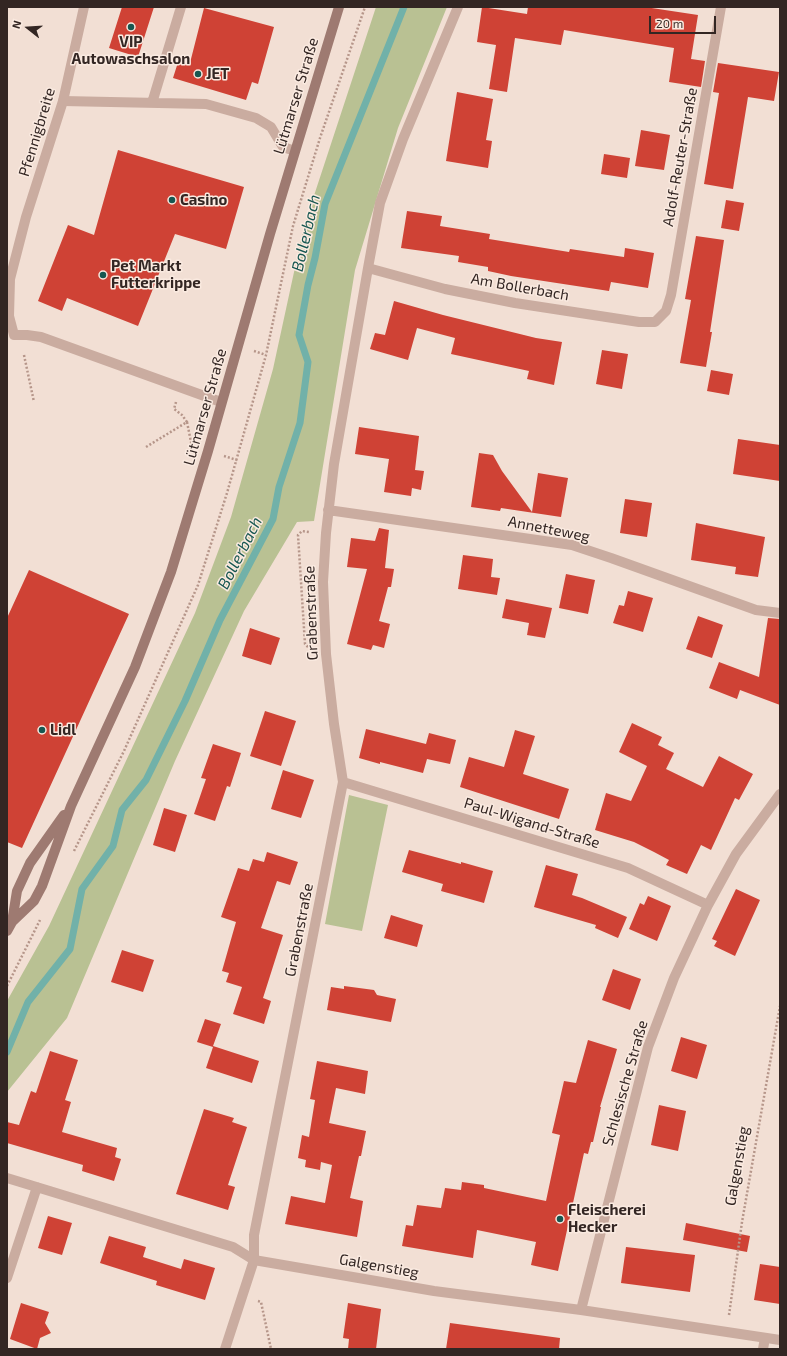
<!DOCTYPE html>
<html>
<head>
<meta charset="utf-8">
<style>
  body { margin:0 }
  #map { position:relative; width:787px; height:1356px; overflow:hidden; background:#f2dfd4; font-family:"Exo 2",sans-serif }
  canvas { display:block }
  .frame { position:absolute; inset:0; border:8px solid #332623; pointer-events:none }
  .north { position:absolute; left:8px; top:8px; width:40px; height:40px; -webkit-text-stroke:3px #faeae0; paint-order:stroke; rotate:287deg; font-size:11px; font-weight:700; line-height:16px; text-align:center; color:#332623 }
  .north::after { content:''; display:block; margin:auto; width:14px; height:18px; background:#332623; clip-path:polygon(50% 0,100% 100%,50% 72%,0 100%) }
  .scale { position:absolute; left:649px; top:16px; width:67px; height:18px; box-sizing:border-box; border:2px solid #332623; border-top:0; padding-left:5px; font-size:12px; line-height:14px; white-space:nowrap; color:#332623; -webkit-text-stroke:3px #faeae0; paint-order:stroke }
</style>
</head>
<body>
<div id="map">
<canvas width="787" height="1356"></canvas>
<div class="frame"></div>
<div class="north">N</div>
<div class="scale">20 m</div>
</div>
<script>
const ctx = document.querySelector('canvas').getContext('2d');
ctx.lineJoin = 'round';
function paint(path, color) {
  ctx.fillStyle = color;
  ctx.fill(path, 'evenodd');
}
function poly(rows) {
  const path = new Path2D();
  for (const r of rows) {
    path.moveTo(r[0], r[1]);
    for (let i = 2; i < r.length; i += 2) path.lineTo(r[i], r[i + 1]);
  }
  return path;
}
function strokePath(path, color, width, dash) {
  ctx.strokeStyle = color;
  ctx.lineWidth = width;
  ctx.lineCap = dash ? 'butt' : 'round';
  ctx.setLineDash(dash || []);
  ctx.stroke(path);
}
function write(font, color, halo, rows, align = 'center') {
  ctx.font = font + ' "Exo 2",sans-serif';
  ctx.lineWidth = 3;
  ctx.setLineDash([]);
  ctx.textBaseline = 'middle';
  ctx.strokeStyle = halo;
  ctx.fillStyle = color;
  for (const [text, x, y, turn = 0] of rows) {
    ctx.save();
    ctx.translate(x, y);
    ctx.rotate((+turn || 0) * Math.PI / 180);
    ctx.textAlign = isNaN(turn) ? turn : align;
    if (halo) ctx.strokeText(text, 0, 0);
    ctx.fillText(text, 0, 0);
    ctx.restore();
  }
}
paint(poly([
  [376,7,447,7,398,128,355,270,314,521,297,522,244,611,175,761,67,1018,7,1092,7,1001,49,926,195,613,231,517,273,369,304,226],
  [349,795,388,805,362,931,325,924]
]), '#b9c193');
strokePath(poly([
  [7,1052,28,1002,70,949,82,889,113,846,122,810,146,780,185,701,220,620,273,519,279,487,300,423,308,362,299,335,308,285,315,258,325,204,404,7]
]), '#71b1a9', 7);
paint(poly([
  [122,7,154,7,138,57,109,48],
  [482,7,527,14,528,7,645,7,698,15,691,59,705,61,701,87,669,82,674,48,564,30,561,45,515,38,507,92,489,89,496,45,477,42],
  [204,8,274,27,258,84,252,82,246,100,173,78,180,56,191,59],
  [718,63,779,72,774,101,748,97,733,189,704,184,719,93,713,92],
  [457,92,493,99,486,140,492,141,488,168,446,161],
  [641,130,670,135,664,170,635,166],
  [118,150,244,187,226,249,175,234,138,326,67,298,62,311,38,301,68,225,94,235],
  [604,154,630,158,627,178,601,174],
  [726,200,744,203,739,231,721,228],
  [407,211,442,216,440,226,490,234,489,239,569,252,570,249,624,257,625,248,654,253,648,288,611,282,609,291,511,276,488,271,488,267,458,262,459,256,401,248],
  [696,236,724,240,710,332,712,332,706,367,680,363,691,300,685,299],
  [394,301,443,315,536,338,562,342,554,385,527,379,529,371,451,354,455,338,417,328,408,360,370,349,375,333,385,335],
  [602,350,628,354,622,389,596,384],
  [711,370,733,374,729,395,707,391],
  [359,427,419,436,415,470,424,471,421,490,412,488,411,496,384,492,389,459,355,454],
  [738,439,780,445,780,481,733,474],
  [479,453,493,455,502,471,532,512,538,473,568,478,561,517,501,508,500,511,471,507],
  [625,499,652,503,647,537,620,533],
  [696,523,765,537,758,577,735,574,736,567,691,560],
  [379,528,389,530,385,568,394,569,391,587,388,587,379,621,390,624,384,648,373,645,371,650,347,644,367,569,347,567,351,538,375,541],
  [463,555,493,559,491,577,500,578,497,595,458,589],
  [29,570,129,614,22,848,7,842,7,618],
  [566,574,595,580,588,614,559,608],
  [628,591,653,598,643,632,613,623,619,605,624,606],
  [506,599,552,608,545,638,527,635,529,623,502,618],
  [698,616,723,625,712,658,686,649],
  [768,618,780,619,780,705,740,690,737,699,709,688,719,662,759,677],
  [250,628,280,638,271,665,242,656],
  [265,711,296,721,281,766,250,756],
  [632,723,662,737,658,745,674,753,666,769,703,787,719,756,753,774,739,800,735,798,711,850,701,845,687,874,666,865,669,860,654,852,634,842,595,830,606,793,631,801,647,766,619,752],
  [366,729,426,744,429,733,456,740,450,764,427,759,423,773,380,762,380,764,359,758],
  [515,730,535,736,523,774,569,789,559,819,460,787,469,757,504,767],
  [213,744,241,753,230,787,227,786,215,821,194,814,206,779,201,778],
  [283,770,314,780,301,818,271,809],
  [164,808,187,815,175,852,153,845],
  [409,850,461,864,461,862,493,871,484,903,441,891,443,884,402,872],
  [267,852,298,862,290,885,277,881,261,928,283,935,263,998,271,1001,264,1024,233,1014,242,987,226,982,229,973,222,971,236,922,221,917,238,868,249,871,253,859,264,862],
  [546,865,578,874,572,895,582,898,627,917,618,938,595,928,596,925,534,907],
  [736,889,760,900,735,956,714,946,717,941,712,939],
  [648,896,671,906,657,941,629,929,640,903,644,905],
  [391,915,423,925,417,947,384,938],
  [122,950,154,960,143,992,111,982],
  [613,969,641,979,630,1010,602,1000],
  [344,986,374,990,377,995,396,999,391,1022,327,1010,331,987,344,989],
  [205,1019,221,1024,213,1046,259,1061,252,1083,206,1068,213,1047,197,1042],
  [681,1037,707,1045,697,1079,671,1071],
  [588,1040,617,1049,600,1107,601,1107,593,1142,591,1142,588,1154,584,1153,558,1271,531,1265,536,1242,477,1230,473,1258,402,1246,406,1225,413,1226,417,1205,441,1208,445,1188,461,1190,462,1182,484,1185,484,1188,546,1201,560,1135,552,1133,564,1081,576,1083],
  [50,1051,78,1060,65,1100,71,1102,62,1132,117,1148,115,1157,121,1159,114,1181,82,1171,83,1165,7,1143,7,1122,19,1125,31,1091,36,1093],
  [317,1061,368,1071,365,1094,336,1088,329,1123,366,1131,361,1156,359,1156,350,1198,363,1201,357,1237,285,1224,291,1196,325,1203,332,1165,321,1162,320,1170,305,1167,306,1160,298,1158,302,1135,309,1137,315,1100,310,1099],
  [659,1105,686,1111,678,1151,651,1145],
  [204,1109,234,1118,232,1122,247,1127,228,1185,235,1187,228,1210,176,1194],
  [48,1216,72,1223,62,1255,38,1248],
  [686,1223,750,1236,747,1252,683,1240],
  [109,1236,146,1247,143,1257,181,1269,184,1259,215,1268,205,1300,156,1285,157,1281,100,1263],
  [626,1247,695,1255,690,1292,621,1283],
  [760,1264,780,1267,780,1304,754,1300],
  [21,1303,49,1312,45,1323,51,1333,40,1338,37,1349,10,1339],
  [348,1303,381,1309,376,1349,348,1349,349,1339,343,1338],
  [450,1323,560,1338,559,1349,446,1349]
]), '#cf4235');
strokePath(poly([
  [254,351,266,355],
  [24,355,34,402],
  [187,422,192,447],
  [146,447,187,422,182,415,174,409,176,402],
  [224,456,237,460],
  [308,647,305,644,298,535,302,531,309,532],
  [74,851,124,751,198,585,227,493,266,355,293,226,320,138,365,7],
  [7,986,40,920],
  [258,1301,261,1302,271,1349],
  [729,1315,742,1222,780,1006]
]), '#b6968a', 2.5, [2, 2]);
strokePath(poly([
  [63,101,206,104,256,118,271,127,283,147,295,151],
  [152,103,181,7]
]), '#caaca0', 10);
strokePath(poly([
  [84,7,63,101,26,217,10,279,9,316,14,335,27,335,41,337,221,402],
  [368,268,445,289,515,303,639,322,655,322,666,311,671,295,721,7],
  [328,510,572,545,611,558,756,610,780,613],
  [343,782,628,868,708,905],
  [7,1178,233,1247,254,1260,434,1291,581,1310,780,1340],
  [7,1278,37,1187],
  [581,1310,648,1047,674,978,708,905,736,854,780,794],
  [225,1349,254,1260,254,1235,343,782,334,724,326,654,323,582,326,533,334,464,368,268,380,203,403,139,458,7],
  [763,1349,765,1338]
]), '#caaca0', 10);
strokePath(poly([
  [12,922,17,891,30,863,64,815],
  [7,931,12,922,34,901,42,886,71,806,135,667,171,572,208,451,270,234,339,7]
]), '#9e7a71', 10);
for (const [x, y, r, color] of [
  [131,27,4,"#175751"],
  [198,74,4,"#175751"],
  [172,200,4,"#175751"],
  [103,275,4,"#175751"],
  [42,730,4,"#175751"],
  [560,1219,4,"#175751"]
]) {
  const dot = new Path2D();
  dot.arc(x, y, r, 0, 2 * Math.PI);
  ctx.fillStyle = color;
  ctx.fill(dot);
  strokePath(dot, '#faeae0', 1.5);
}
write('bold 15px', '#332623', '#faeae0', [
  ["VIP",131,42,"center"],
  ["Autowaschsalon",131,59,"center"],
  ["JET",206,74],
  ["Casino",180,200],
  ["Pet Markt",111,266],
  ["Futterkrippe",111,283],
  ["Lidl",50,730],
  ["Fleischerei",568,1210],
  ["Hecker",568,1227]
], 'left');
write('15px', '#332623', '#faeae0', [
  ["Lütmarser Straße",296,96,-73],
  ["Pfennigbreite",37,132,-73],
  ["Adolf-Reuter-Straße",680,157,-80],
  ["Am Bollerbach",520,287,10],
  ["Lütmarser Straße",205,407,-74],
  ["Annetteweg",549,529,11],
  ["Grabenstraße",311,613,-92],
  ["Paul-Wigand-Straße",532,823,17],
  ["Grabenstraße",299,930,-79],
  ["Schlesische Straße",625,1083,-74],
  ["Galgenstieg",737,1166,-80],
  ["Galgenstieg",379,1266,10]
]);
write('italic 16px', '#175751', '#faeae0', [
  ["Bollerbach",306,233,-77],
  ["Bollerbach",240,553,-63]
]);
</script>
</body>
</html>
